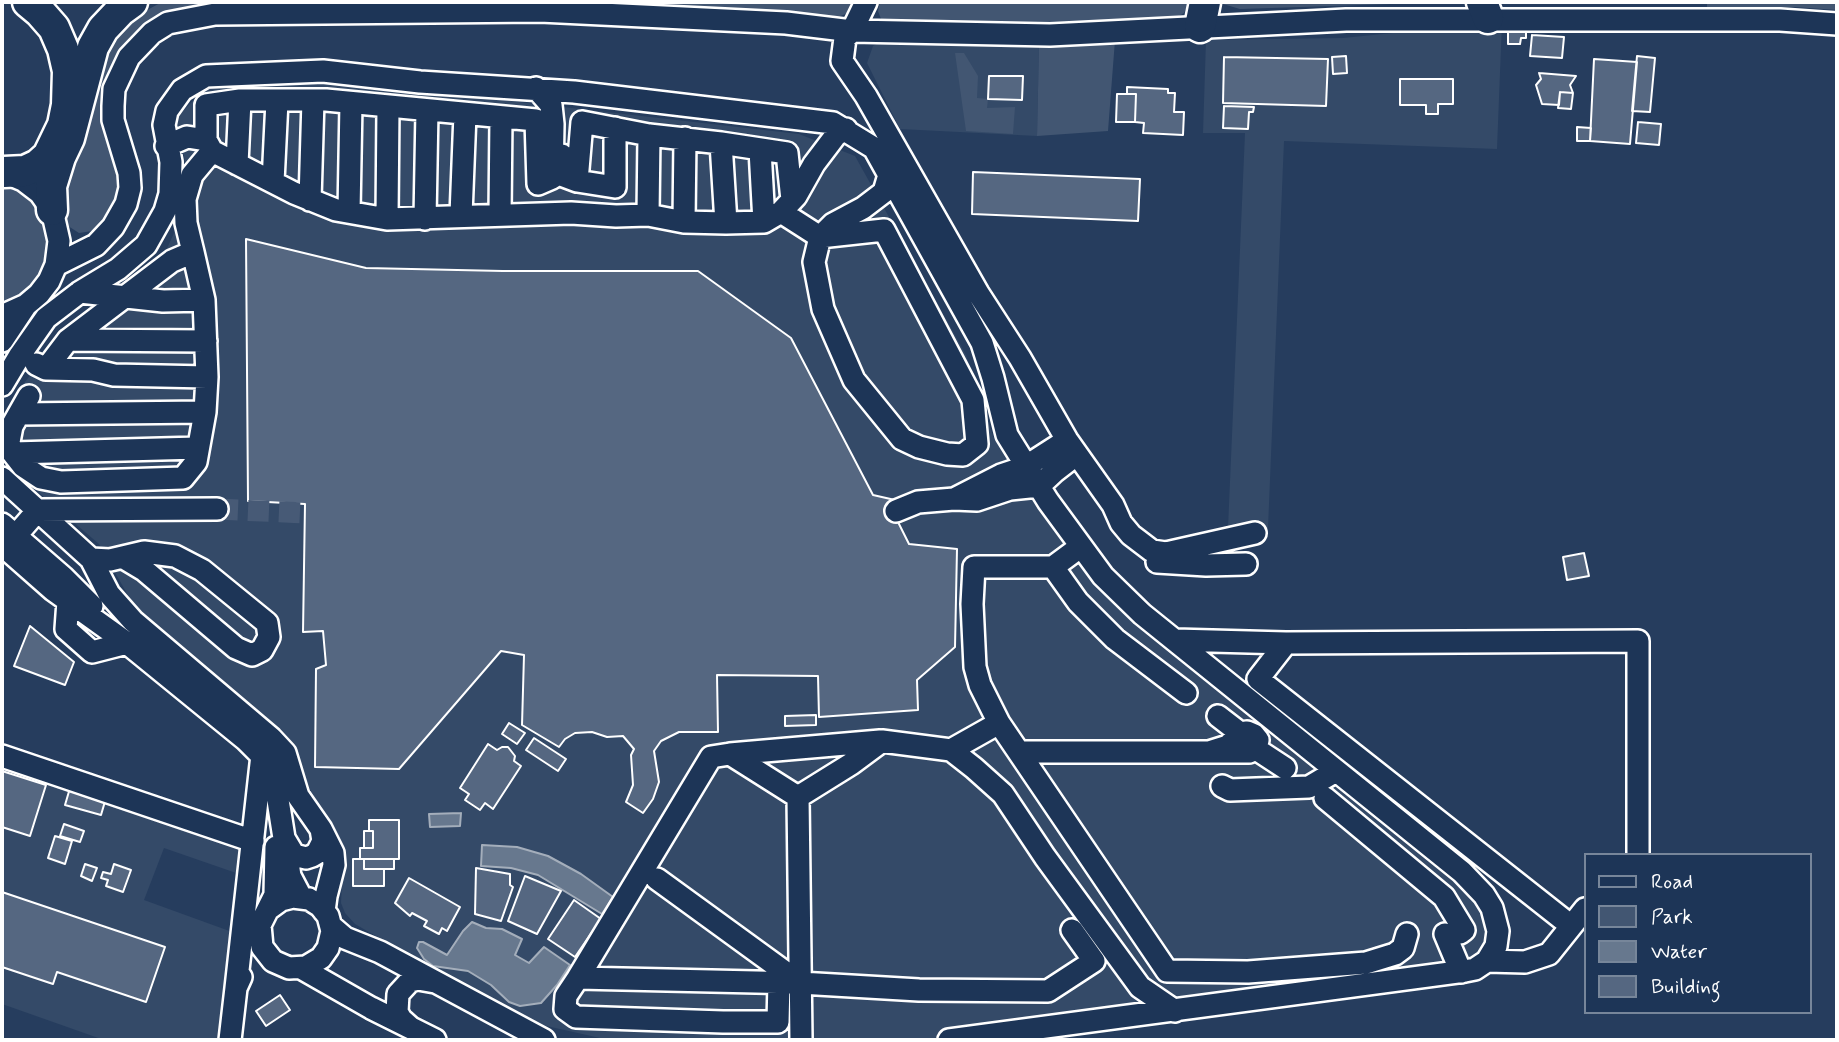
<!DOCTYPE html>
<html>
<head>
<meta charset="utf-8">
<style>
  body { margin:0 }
  #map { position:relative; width:1839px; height:1042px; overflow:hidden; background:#263d5e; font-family:Mynerve,sans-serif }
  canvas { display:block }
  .frame { position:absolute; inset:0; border:4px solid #fff; pointer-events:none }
  .legend { position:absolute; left:1584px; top:853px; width:228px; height:161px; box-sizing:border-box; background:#1d3557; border:2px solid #77869a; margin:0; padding:9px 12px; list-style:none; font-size:21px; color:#fff }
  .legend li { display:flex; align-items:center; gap:14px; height:35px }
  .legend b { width:35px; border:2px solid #77869a }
</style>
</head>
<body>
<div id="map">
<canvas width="1839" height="1042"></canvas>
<div class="frame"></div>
<ul class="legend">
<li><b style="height:9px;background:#1d3557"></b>Road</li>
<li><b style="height:19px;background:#425672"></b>Park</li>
<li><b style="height:19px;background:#67788e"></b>Water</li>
<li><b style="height:19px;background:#556781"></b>Building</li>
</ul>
</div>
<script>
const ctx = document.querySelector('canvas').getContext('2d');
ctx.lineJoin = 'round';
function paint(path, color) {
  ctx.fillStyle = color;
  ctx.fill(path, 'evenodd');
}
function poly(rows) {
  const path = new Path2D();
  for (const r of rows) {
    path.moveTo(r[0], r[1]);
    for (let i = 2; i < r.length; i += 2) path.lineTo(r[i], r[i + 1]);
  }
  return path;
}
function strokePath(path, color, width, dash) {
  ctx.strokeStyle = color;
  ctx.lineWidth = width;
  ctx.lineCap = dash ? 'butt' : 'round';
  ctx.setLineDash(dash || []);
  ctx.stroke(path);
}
paint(poly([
  [1502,22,1497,149,1284,141,1268,528,1228,528,1245,133,1203,133,1206,40,1343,38],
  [887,38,1039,44,1037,136,900,129,867,63,873,46],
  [309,78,799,134,855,156,966,355,994,439,1094,584,1180,661,1243,711,1475,876,1499,958,1236,1010,1034,1040,609,1040,533,1023,513,1015,355,924,345,913,341,903,343,859,338,835,332,823,307,788,299,761,281,732,134,606,99,544,2,461,2,424,15,395,71,322,156,273,178,224,186,165,175,119,208,86],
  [2,746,247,832,242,875,164,848,144,900,235,933,219,1040,104,1040,2,1004]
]), '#344a68');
paint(poly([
  [162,2,857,2,850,12,836,18,656,7,205,5,176,10,159,18,143,30,128,43,117,58,103,111,104,131,121,173,119,206,99,230,79,233,65,224,60,211,60,176,108,44,125,22],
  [880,2,1189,2,1184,13,1174,19,1052,25,889,25,881,19,878,11],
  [1216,2,1451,2,1240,9],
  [1707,2,1837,2,1837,10,1795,7,1707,10],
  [1115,40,1108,131,1037,136,1039,44],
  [955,53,964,53,978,76,977,98,988,99,987,108,1015,107,1013,134,966,131],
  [2,185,10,187,27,197,39,212,46,230,48,249,43,268,32,285,18,297,2,304]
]), '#425672');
const water = poly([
  [461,813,460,826,430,827,429,814,461,813],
  [482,845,517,847,548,856,581,874,613,897,602,914,538,875,511,868,481,866,482,845],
  [472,922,486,928,502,929,522,939,515,955,529,963,544,947,570,965,557,985,541,1003,520,1006,509,1002,491,985,468,971,433,966,424,959,417,948,419,942,423,942,447,955,463,931,472,922]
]);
paint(water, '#67788e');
strokePath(water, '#a4aebb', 2);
const building = poly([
  [1508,27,1526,29,1526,38,1521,38,1520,44,1508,44,1508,27],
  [1532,35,1564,37,1562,58,1530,56,1532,35],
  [1346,56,1347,73,1333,74,1332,57,1346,56],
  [1637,56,1655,58,1650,112,1632,111,1637,56],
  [1224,57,1328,59,1326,106,1223,103,1224,57],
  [1594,59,1637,62,1630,144,1590,141,1594,59],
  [1539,73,1576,76,1570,85,1573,93,1560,92,1559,105,1542,104,1536,85,1541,79,1539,73],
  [989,76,1023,76,1022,100,988,99,989,76],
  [1400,79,1453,79,1453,104,1438,104,1438,114,1426,114,1426,105,1400,105,1400,79],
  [1127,87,1168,89,1168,93,1175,93,1174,112,1184,112,1183,135,1143,133,1144,123,1135,122,1136,94,1127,94,1127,87],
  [1560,92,1573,93,1571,109,1558,108,1560,92],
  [1117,94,1136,94,1135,122,1116,122,1117,94],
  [1224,106,1254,107,1253,112,1249,112,1248,129,1223,128,1224,106],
  [1638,122,1661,124,1659,145,1636,143,1638,122],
  [1577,127,1591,128,1590,141,1577,141,1577,127],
  [973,172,1140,179,1138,221,972,214,973,172],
  [246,239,366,268,503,271,698,271,791,338,873,495,895,500,897,520,909,544,957,549,955,647,917,680,918,710,819,717,818,676,717,675,718,732,679,732,661,741,654,751,659,782,653,799,643,813,626,802,633,785,631,755,634,749,623,736,607,737,592,732,575,733,565,739,559,747,522,725,524,655,501,651,399,769,315,767,316,669,326,665,323,631,303,632,305,504,248,501,246,239],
  [1584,553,1589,576,1567,580,1563,557,1584,553],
  [30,626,74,662,65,685,14,666,30,626],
  [816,715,816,725,785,726,785,716,816,715],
  [509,723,525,733,517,744,502,734,509,723],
  [534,738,566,759,558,771,526,750,534,738],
  [488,744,497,750,502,747,508,747,515,756,514,761,521,766,493,809,485,803,480,810,465,800,469,794,460,788,488,744],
  [2,771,46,785,30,836,2,827,2,771],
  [70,788,106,798,101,815,65,805,70,788],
  [369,820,399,820,399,859,360,859,360,848,373,848,373,831,369,831,369,820],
  [64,824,84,831,80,842,60,836,64,824],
  [364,831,373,831,373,848,364,848,364,831],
  [55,836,72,841,65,864,48,858,55,836],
  [353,859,364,859,364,869,384,869,384,886,353,886,353,859],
  [364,859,394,859,394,869,364,869,364,859],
  [85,864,97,868,92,881,81,876,85,864],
  [114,864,131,870,123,892,106,886,108,880,101,878,103,872,111,874,114,864],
  [476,868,510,874,510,885,513,887,501,921,475,914,476,868],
  [525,876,561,891,537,934,508,921,525,876],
  [409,878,460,907,447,931,442,928,439,934,424,926,427,921,412,913,410,916,395,903,409,878],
  [2,892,165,947,146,1002,57,972,53,984,2,967,2,892],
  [574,900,601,919,575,957,548,939,574,900],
  [280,995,290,1010,266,1026,256,1011,280,995]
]);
paint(building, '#556781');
strokePath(building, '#fff', 2);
strokePath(poly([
  [217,509,305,513]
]), '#475a76', 21, [21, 10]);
const minor = poly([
  [866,2,852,31,845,38,842,61,866,96,978,293,1020,358,1067,440,1113,505,1121,523,1131,535,1152,551,1166,553,1255,533],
  [206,140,206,105,240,100],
  [721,143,726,223],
  [166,146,187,137,206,140,212,151,294,193,336,210,387,219,571,213,616,216,648,215,684,222,726,223,764,222,781,212,796,196,814,164,836,135,846,129],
  [760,150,764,222],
  [562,155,561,175,577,181,582,122,649,135,721,143,787,153,792,200],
  [237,164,240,100,326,100,536,120,538,184,552,178,553,124,551,105,536,88],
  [577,181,615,187,615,128],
  [273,182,277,101],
  [310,200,313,100],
  [349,212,351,103],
  [781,212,820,237,884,230,973,400,977,444,963,455,947,454,919,447,902,439,854,380,823,309,814,262,820,237,833,224,863,208,884,192,889,175],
  [461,215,465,114],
  [500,215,501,117],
  [648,215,649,135],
  [387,219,388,107],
  [425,219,427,110],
  [684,222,685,138],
  [193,252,186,223,185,199,192,175,212,151],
  [56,265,96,245,113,227,126,204,130,188,129,173,113,120,113,106,114,89,129,57,152,33,168,23,215,14,540,11,786,23,852,31,1050,35,1346,20,1780,20,1837,24],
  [80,292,163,301,204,300],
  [2,316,26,305,39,294,49,281,56,265,59,241,52,210,40,193,23,180,4,172],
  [68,340,206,341],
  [2,341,26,305],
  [36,364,46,369,93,370,114,375,207,377],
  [2,385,20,355,46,318,80,292,118,269,146,245,165,211,170,194,171,162,164,125,167,111,182,90,206,76,323,71,420,82,574,92,833,123,874,148,982,343,993,378,1007,435,1048,501,1103,576,1142,614,1462,872,1484,895,1492,908,1498,931,1496,946,1487,961,1475,969,1465,971,949,1040],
  [29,396,12,426,8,447,23,466,41,478,61,482,183,478,196,462,205,412,207,377,204,300,193,252,172,261,68,340,46,369],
  [19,414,205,412],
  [1067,440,1025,467,1001,475,954,499,977,500,1010,489,1039,486,1054,472,1076,455],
  [13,453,198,448],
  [2,478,91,559,109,594,133,621,271,738,285,753,298,796,321,829,333,853,334,865,326,896,324,911],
  [896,511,918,502,954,499],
  [2,524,63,577,92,606],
  [2,545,53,590,127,643,246,740,270,764,275,781,290,876,301,897],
  [1080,547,1053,567,1078,602,1115,639,1186,693],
  [5,548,38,510,217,509],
  [91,559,110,560,144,552,175,556,202,570,267,623,269,637,262,650,252,655,236,648,144,570,124,558],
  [1157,562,1206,565,1246,564],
  [1053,567,974,567,972,604,975,667,980,685,999,723,1167,971,1248,972,1366,963,1395,954,1403,948,1407,934],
  [68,601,66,629,92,652,127,643],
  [1175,640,1286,643,1638,641,1638,855],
  [1286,643,1258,679,1570,925],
  [1218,716,1240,733],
  [1256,749,1285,768],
  [951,750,999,723],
  [1019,752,1249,752,1256,749,1258,740,1254,735,1247,732,1240,733,1228,746,1209,752],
  [730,754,880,741],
  [2,756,253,841],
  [1222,786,1230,790,1309,787,1336,771],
  [798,797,730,754,711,757,578,978,800,983,919,990,1048,991,1094,961,1072,930],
  [798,797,851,764,882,741,951,750,974,768,1003,794,1045,857,1140,987,1175,1011],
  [798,797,801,1040],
  [1325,798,1444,897,1464,930,1460,933],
  [285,840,294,855,306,858,312,856,317,853,323,841,321,829],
  [657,879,800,983],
  [270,908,281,900,293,897,309,899,320,906,328,916,332,931,328,948,321,958,306,967,289,968,273,961,262,947,260,925,275,895,276,847],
  [331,926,345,938,380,952,544,1040],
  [1445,934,1461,972],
  [1487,961,1525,962,1549,954,1585,909],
  [301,968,371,1008,435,1040],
  [578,978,566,996,565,1009,576,1017,723,1022,778,1022,779,982],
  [236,988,262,755],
  [411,1028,401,1019,397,1012,398,994,410,981,418,979,435,982],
  [230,1040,236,988,241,977]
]);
const highway = poly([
  [1482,2,1488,18],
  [1200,27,1205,2],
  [4,172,25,171,38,165,48,156,63,125,67,105,68,71,63,49,54,28,40,12,28,2],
  [52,210,51,186,60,157,69,138,93,47,103,29,121,10,132,2]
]);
strokePath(minor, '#fff', 26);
strokePath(highway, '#fff', 35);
strokePath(minor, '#1d3557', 21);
strokePath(highway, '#1d3557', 30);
</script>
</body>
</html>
